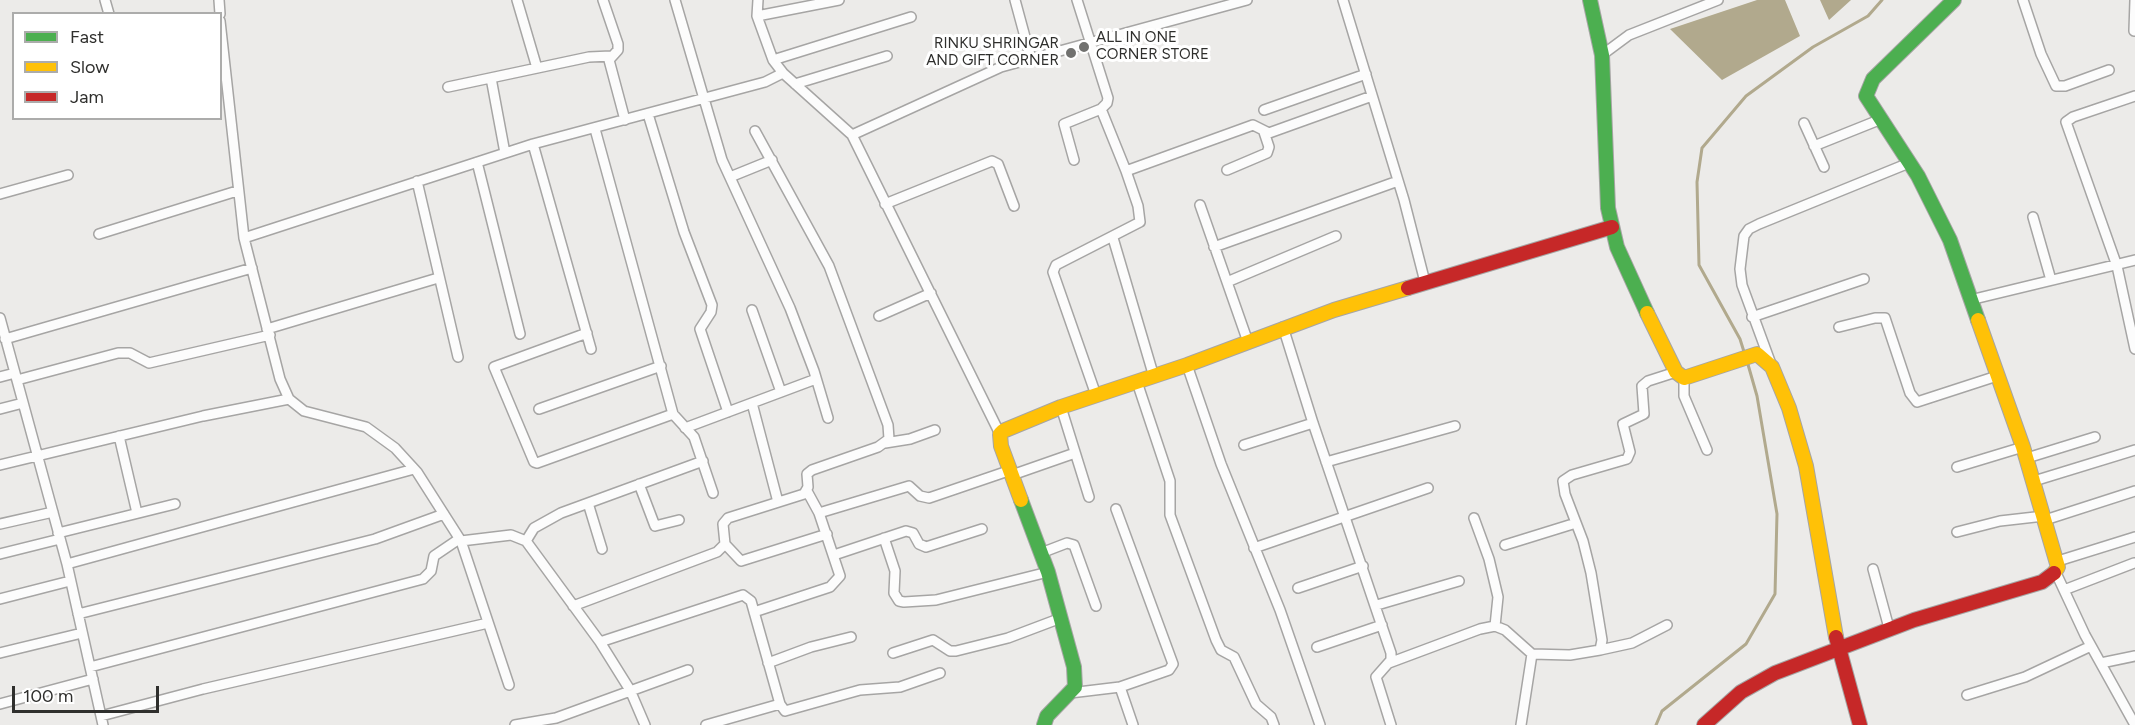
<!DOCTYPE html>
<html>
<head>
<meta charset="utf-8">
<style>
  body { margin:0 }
  #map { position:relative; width:2135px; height:725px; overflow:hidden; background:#ecebe9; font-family:Figtree,sans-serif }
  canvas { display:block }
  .legend { position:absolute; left:12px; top:12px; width:210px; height:108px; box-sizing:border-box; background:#fff; border:2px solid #acacab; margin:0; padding:8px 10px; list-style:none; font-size:18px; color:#2f2f2d }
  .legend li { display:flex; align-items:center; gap:12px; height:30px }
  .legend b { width:30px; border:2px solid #acacab }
  .scale { position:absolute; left:12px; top:686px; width:147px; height:27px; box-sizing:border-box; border:3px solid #2f2f2d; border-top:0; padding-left:8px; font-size:18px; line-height:21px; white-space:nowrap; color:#2f2f2d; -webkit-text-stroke:4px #fff; paint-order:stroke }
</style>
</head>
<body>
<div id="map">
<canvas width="2135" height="725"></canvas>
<ul class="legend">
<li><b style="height:8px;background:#4caf50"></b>Fast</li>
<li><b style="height:8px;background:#ffc107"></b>Slow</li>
<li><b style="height:8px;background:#c62828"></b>Jam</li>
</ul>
<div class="scale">100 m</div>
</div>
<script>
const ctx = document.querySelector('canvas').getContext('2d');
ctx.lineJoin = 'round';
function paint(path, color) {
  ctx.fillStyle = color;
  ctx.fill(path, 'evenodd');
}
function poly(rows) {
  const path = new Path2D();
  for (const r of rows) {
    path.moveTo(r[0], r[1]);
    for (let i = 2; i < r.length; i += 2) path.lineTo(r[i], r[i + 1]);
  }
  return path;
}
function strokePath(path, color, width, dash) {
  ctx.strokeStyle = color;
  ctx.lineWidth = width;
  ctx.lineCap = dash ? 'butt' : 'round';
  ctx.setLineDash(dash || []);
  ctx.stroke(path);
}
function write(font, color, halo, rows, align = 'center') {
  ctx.font = font + ' Figtree,sans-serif';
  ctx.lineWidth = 6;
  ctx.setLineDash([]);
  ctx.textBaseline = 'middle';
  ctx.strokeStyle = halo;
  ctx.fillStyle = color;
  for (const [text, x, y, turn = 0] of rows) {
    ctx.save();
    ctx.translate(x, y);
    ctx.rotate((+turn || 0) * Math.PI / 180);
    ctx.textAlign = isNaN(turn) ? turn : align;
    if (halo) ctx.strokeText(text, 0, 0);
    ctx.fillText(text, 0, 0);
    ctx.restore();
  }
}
paint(poly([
  [1757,0,1785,0,1800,36,1722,80,1670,29],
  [1820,0,1851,0,1829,20]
]), '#b1a98d');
strokePath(poly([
  [1745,355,1740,339,1699,265,1697,182,1702,148,1746,96,1813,47,1868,16,1882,0],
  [1656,725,1662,711,1746,644,1775,594,1777,514,1757,396,1747,361]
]), '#b1a98d', 3);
const street = poly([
  [105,0,109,14],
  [219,0,220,14],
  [517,0,537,68],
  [603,0,618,44,618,50,609,60,625,120],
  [675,0,722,160,790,308,814,371,828,418],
  [1015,0,1031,59],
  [1343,0,1404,200,1425,282],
  [2023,0,2041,54,2056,86,2065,86,2109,70],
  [757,16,839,0],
  [220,21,244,238,280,379,289,399,304,411,366,427,395,448,417,472,461,541,511,535,526,541,600,642,630,690,645,725],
  [2134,31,2135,0],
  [1602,55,1629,35,1718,0],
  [773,60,911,17],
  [783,73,852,135,1001,67,1247,0],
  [491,78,505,153],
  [795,84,887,56],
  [448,87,589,57,611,56],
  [2135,96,2073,117,2066,122,2117,266,2135,349],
  [1264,110,1366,74],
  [648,114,684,232,712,305,711,312,700,329,728,412],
  [1804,123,1824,167],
  [595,129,673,414],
  [852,135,1000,434],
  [533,144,591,349],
  [1814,146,1879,120],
  [1074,160,1064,124,1101,109,1107,103,1108,98,1077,0],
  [477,162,520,334],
  [1227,170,1267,153,1269,147,1264,132],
  [1126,171,1253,125,1269,133,1372,96],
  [730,177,772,160],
  [417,181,458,357],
  [0,194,68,175],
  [885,204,992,161,998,164,1014,206],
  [1200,205,1248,342],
  [2033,217,2051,280],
  [99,234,237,191],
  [244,238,533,144,765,82,783,73,773,60,757,16,758,0],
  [1113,238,1154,377],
  [1214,247,1398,181],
  [1227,282,1336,236],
  [1970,300,2135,260],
  [752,310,781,392],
  [879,316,931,293],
  [1752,317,1864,279],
  [0,318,67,564,103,725],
  [1283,327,1313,423,1391,653,1391,660,1376,677,1391,725],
  [1839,327,1875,318,1885,318,1910,393,1917,402,1997,376],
  [267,329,438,278],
  [587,333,494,367,534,462,537,463,673,414,694,437,713,493],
  [5,339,252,268],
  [1771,364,1742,285,1740,269,1744,236,1749,229,1759,224,1909,163],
  [1187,365,1221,464,1280,610,1320,725],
  [0,377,15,373],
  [1684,378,1684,396,1707,450],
  [17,380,118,353,130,353,149,363,270,335],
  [1137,382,1170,481,1170,515,1216,640,1221,650,1234,657,1256,704,1271,717,1274,725],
  [1096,395,1053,272,1056,265,1140,222,1138,206,1126,171,1101,109],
  [752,403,778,502],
  [1061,407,1089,497],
  [0,409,23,403],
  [539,409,661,366],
  [685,428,816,379],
  [119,436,137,513],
  [885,443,910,439,935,430],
  [1244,445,1313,423],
  [2027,458,2095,437],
  [1326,462,1455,426],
  [0,465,203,416,289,399],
  [1957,467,2023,447],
  [1012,475,1075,453],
  [2034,481,2135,450],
  [639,484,655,526,679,520],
  [588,503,602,549],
  [819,513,909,486,920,496,929,498,1011,470],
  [1474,518,1489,559,1498,597,1495,626],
  [2045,520,2135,491],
  [0,524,53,512],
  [1957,532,2000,521,2044,516],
  [58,533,175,504],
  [884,538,895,571,894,593,899,601,904,602,936,600,1048,572],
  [461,541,509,685],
  [526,541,534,528,561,513,703,461],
  [725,544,741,561,827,534],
  [1505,545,1576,523],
  [1254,548,1428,488],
  [1041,553,1067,543,1074,545,1096,606],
  [0,554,60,539],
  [834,555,906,531,913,533,919,544,926,547,982,529],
  [2058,561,2135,537],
  [67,564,414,469],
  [1873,569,1889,628],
  [2056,573,2085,635,2135,725],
  [1298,588,1363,566],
  [2064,590,2134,563],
  [0,599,70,581],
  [1377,605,1459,581],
  [573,606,717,552,725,544,723,524,728,518,804,494,808,487,807,474,812,470,878,447,889,439,888,425,829,266,755,131],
  [754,612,830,587,840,576,819,513,807,491],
  [78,614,375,539,444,514],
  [600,642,743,595,751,601,780,704,785,711,860,690,900,687,940,673],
  [1317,647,1382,625],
  [1600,650,1632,643,1667,625],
  [0,653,82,633],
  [893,653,933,640,950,651,956,651,1008,638,1061,618],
  [768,663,811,647,851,637],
  [1389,663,1480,629,1495,626,1505,630,1532,654,1570,655,1600,650,1602,640,1591,573,1583,541,1565,494,1563,481,1572,475,1627,459,1630,452,1623,424,1644,414,1642,386,1648,381,1676,372],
  [2101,663,2135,656],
  [90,667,423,579,431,571,434,556,459,539],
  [1120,687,1133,725],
  [1070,693,1120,687,1169,670,1173,664,1116,509],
  [1967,695,2025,677,2091,646],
  [0,704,93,679],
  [101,716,203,689,488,623],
  [515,725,556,718,688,670],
  [706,725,780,704],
  [1521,725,1532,654]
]);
const fast = poly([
  [1590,0,1602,55,1608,208,1617,247,1647,313],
  [1954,0,1873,79,1866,96,1918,176,1950,240,1978,320],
  [1021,500,1048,572,1074,667,1075,687,1047,716,1044,725]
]);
const slow = poly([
  [1647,313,1676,372,1684,378,1757,354,1772,367,1789,408,1806,466,1836,637],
  [1978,320,2023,447,2058,567,2054,573],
  [1021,500,1001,446,1000,434,1003,431,1061,407,1187,365,1334,310,1408,288]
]);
const jam = poly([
  [1408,288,1612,227],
  [1836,637,1860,725],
  [1704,725,1741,692,1775,673,1914,620,2042,582,2054,573]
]);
strokePath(street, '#a6a5a4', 12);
strokePath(fast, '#a6a5a4', 16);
strokePath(slow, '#a6a5a4', 16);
strokePath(jam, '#a6a5a4', 16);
strokePath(street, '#fcfcfc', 9);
strokePath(fast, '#4caf50', 14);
strokePath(slow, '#ffc107', 14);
strokePath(jam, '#c62828', 14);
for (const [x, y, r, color] of [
  [1084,47,6,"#71716f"],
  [1071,53,6,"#71716f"]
]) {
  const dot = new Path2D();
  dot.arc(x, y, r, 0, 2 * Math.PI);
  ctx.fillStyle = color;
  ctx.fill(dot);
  strokePath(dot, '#fff', 2);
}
write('15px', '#2f2f2d', '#fff', [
  ["ALL IN ONE",1096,38],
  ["CORNER STORE",1096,55],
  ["RINKU SHRINGAR",1059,44,"right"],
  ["AND GIFT CORNER",1059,61,"right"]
], 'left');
</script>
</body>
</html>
